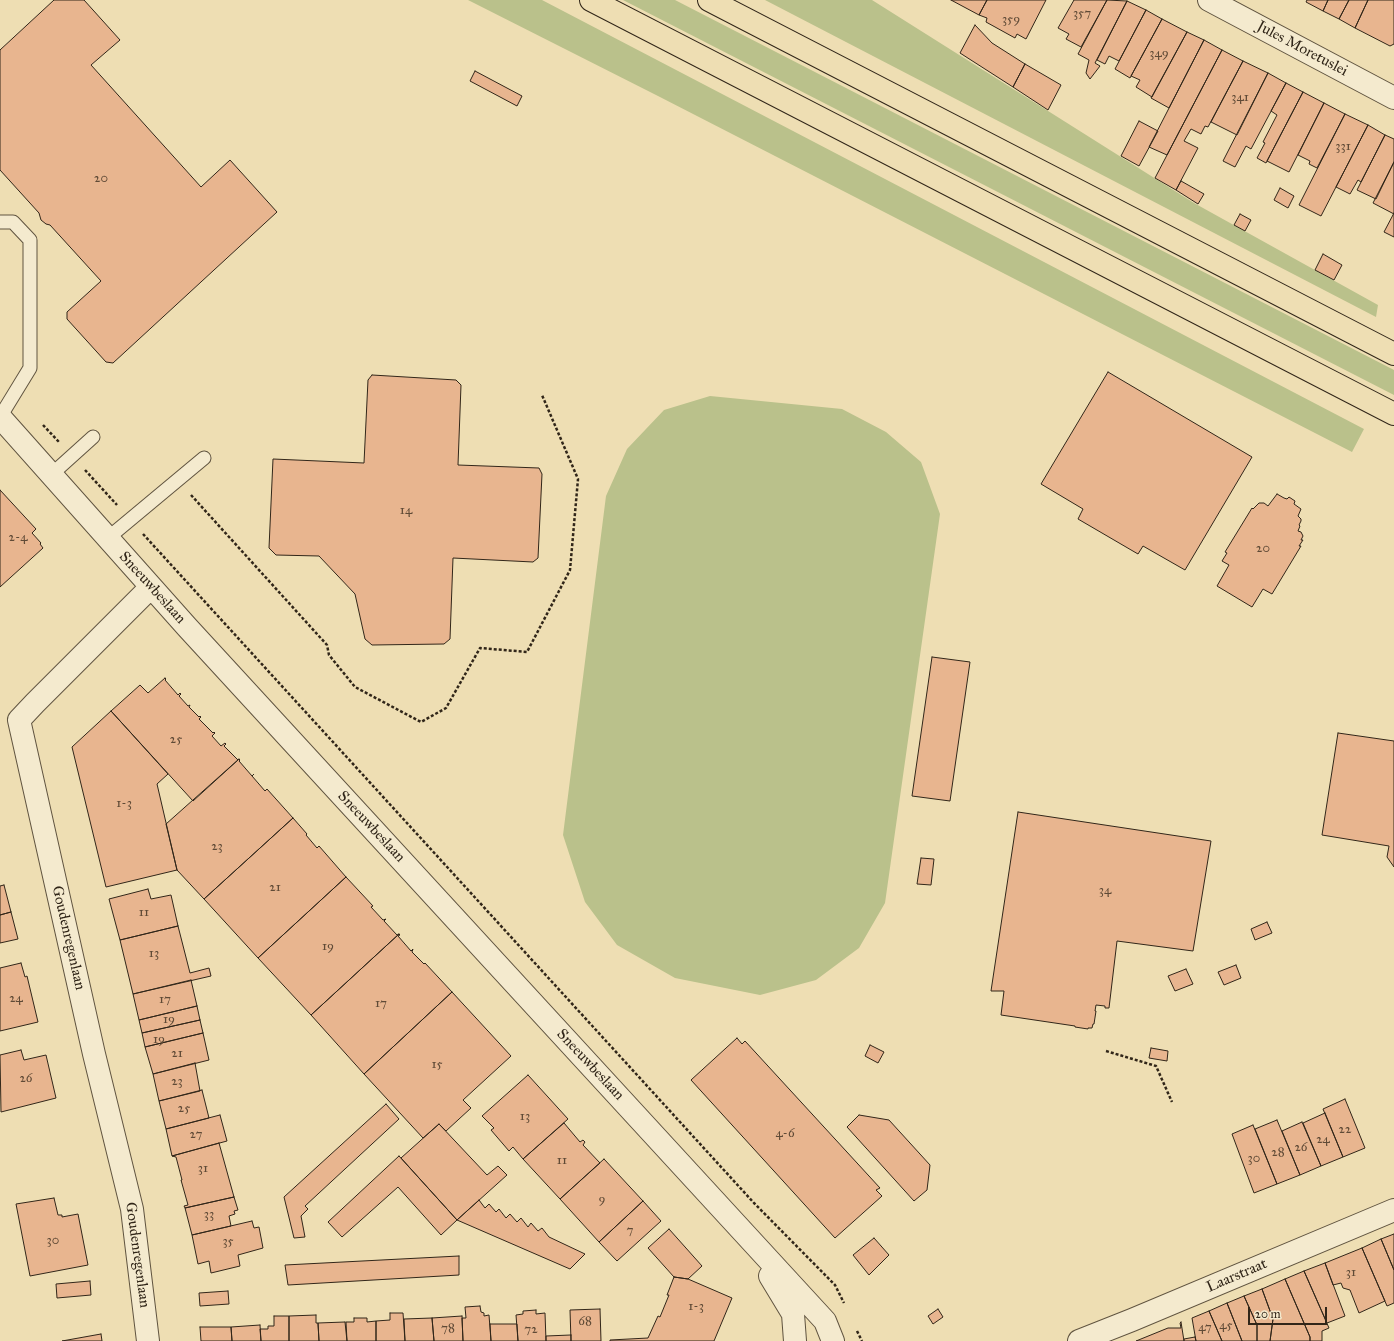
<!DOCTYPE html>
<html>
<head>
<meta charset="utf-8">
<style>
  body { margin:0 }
  #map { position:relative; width:1394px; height:1341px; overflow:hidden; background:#eedeb3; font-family:"IM FELL Great Primer",serif }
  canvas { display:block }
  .scale { position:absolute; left:1248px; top:1307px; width:79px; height:18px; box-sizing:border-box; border:2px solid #312619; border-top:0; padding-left:5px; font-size:12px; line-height:14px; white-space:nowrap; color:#312619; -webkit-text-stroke:3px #f4eace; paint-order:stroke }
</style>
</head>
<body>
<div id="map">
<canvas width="1394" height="1341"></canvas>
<div class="scale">20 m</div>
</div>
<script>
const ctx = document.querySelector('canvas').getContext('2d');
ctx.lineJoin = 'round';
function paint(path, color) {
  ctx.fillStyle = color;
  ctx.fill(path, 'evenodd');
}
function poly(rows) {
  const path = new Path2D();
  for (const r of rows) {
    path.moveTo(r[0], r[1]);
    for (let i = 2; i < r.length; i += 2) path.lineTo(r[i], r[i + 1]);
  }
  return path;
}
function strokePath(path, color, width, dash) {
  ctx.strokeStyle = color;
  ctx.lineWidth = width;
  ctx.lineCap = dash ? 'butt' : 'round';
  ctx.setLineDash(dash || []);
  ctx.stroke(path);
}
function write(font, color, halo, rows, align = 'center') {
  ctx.font = font + ' "IM FELL Great Primer",serif';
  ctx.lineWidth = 3.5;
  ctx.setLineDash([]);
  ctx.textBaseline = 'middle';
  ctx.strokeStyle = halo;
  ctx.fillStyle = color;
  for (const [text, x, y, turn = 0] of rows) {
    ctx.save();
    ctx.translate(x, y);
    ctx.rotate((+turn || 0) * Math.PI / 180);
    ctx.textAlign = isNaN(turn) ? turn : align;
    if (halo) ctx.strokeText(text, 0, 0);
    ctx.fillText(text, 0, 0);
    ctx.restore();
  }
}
paint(poly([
  [468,0,542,0,1364,429,1352,452,658,96],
  [623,0,675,0,1394,370,1394,395],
  [765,0,872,0,1194,203,1378,305,1376,317],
  [710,396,842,409,886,432,921,462,940,514,885,903,859,948,816,980,760,995,675,978,617,945,585,902,563,835,606,496,627,449,664,410]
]), '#bac18b');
const building = poly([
  [54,0,84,0,120,40,91,65,201,187,230,160,277,212,113,363,106,362,67,319,67,312,101,281,50,225,46,224,41,220,39,213,0,170,0,50,54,0],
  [951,0,987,0,979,15,951,0],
  [987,0,1046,0,1026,39,1017,34,1015,38,986,22,987,18,979,15,987,0],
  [1074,0,1107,0,1081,47,1066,39,1069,34,1058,28,1074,0],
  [1107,0,1127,1,1095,63,1100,66,1090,79,1086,73,1089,60,1078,54,1107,0],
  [1307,0,1328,0,1323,11,1306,2,1307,0],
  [1328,0,1349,0,1339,19,1323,11,1328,0],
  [1349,0,1368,0,1355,28,1339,19,1349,0],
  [1368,0,1394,0,1394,44,1390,46,1355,28,1368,0],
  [1127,1,1146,10,1119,61,1109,56,1105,64,1097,60,1127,1],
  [1146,10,1162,19,1130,78,1115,69,1146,10],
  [1162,19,1187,32,1152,97,1136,87,1140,80,1131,76,1162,19],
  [975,25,992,43,1025,64,1013,87,960,53,975,25],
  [1187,32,1204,40,1169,108,1151,98,1187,32],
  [1204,40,1222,50,1167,155,1149,147,1204,40],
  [1222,50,1243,61,1208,127,1205,126,1201,134,1191,129,1184,141,1198,148,1176,190,1155,178,1222,50],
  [1243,61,1268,73,1237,135,1211,122,1243,61],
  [1025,64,1061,85,1048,110,1013,87,1025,64],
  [475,71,522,96,517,106,470,81,475,71],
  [1268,73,1286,83,1251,149,1246,146,1235,167,1223,161,1268,73],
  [1286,83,1303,92,1266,163,1257,158,1265,143,1263,142,1277,115,1271,111,1286,83],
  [1303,92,1324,103,1289,172,1267,161,1303,92],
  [1324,103,1345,114,1317,168,1309,164,1310,161,1298,155,1324,103],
  [1345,114,1368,125,1321,216,1299,205,1345,114],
  [1139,121,1158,131,1139,166,1121,156,1139,121],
  [1368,125,1385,135,1361,182,1358,180,1350,194,1336,187,1368,125],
  [1385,135,1394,139,1394,162,1376,199,1357,190,1385,135],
  [1394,162,1394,214,1373,203,1394,162],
  [1181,181,1204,194,1198,204,1176,190,1181,181],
  [1280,188,1294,196,1288,208,1274,200,1280,188],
  [1394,213,1394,237,1384,232,1394,213],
  [1240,214,1251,220,1245,231,1234,225,1240,214],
  [1323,254,1342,265,1334,280,1315,270,1323,254],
  [1108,372,1252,457,1185,570,1143,546,1138,554,1078,519,1083,509,1041,484,1108,372],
  [372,375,456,380,461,385,458,465,539,468,542,474,538,558,533,562,453,558,450,639,444,644,372,645,365,639,355,594,319,556,276,555,269,548,273,459,364,463,368,380,372,375],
  [0,490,36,529,32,533,41,543,40,544,43,548,0,587,0,490],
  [1277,494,1284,498,1287,499,1289,497,1295,501,1294,504,1301,509,1298,516,1301,519,1301,521,1299,525,1300,526,1298,531,1301,532,1303,536,1301,540,1303,540,1299,546,1301,546,1272,594,1263,589,1252,607,1217,586,1229,565,1222,561,1227,553,1225,552,1252,508,1253,509,1259,503,1264,503,1268,506,1277,494],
  [932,657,970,662,950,801,912,796,932,657],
  [165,678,166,679,165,680,178,695,180,693,181,694,179,696,188,706,190,705,189,707,199,717,200,716,201,717,199,719,213,733,214,732,215,733,212,736,221,746,225,743,226,744,224,746,238,760,193,801,111,711,140,685,148,693,165,678],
  [111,711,168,774,157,784,177,870,106,887,72,747,111,711],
  [1338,733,1394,741,1394,867,1387,857,1389,846,1322,835,1338,733],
  [239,759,240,760,239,761,252,776,254,774,252,776,265,791,267,789,293,818,204,899,177,870,166,824,239,759],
  [1018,812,1211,841,1193,951,1117,941,1109,1008,1105,1008,1105,1006,1096,1005,1095,1011,1096,1011,1094,1024,1093,1024,1092,1028,1088,1028,1088,1029,1075,1027,1075,1026,1001,1015,1004,991,991,991,1018,812],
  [293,818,307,834,306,835,317,848,319,846,346,877,258,958,204,899,293,818],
  [921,858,934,859,931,885,917,884,921,858],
  [346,877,373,906,371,907,383,920,386,919,384,921,397,935,399,934,311,1015,258,958,346,877],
  [4,885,11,912,0,915,0,886,4,885],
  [148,889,151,899,171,895,178,926,120,940,109,899,148,889],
  [11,912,18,939,0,943,0,915,11,912],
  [1267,922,1272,933,1255,940,1251,929,1267,922],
  [178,926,190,973,209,968,211,976,133,994,120,940,178,926],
  [399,934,400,935,398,936,411,951,413,949,412,952,424,964,425,963,452,992,364,1074,311,1015,399,934],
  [21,963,25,977,27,976,38,1022,0,1031,0,968,21,963],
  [1236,965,1241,978,1224,985,1218,972,1236,965],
  [1186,969,1193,984,1175,991,1168,976,1186,969],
  [191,980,197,1006,139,1020,133,994,191,980],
  [452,992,511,1056,463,1100,471,1108,446,1131,439,1124,423,1138,364,1074,452,992],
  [197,1006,200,1020,142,1033,139,1020,197,1006],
  [200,1020,203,1033,145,1047,142,1033,200,1020],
  [203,1033,209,1060,153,1074,145,1047,203,1033],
  [737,1038,742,1044,745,1041,880,1188,876,1190,882,1196,835,1238,691,1080,737,1038],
  [870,1045,884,1052,878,1063,865,1056,870,1045],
  [1151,1048,1168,1051,1167,1061,1149,1058,1151,1048],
  [21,1050,24,1060,46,1055,56,1098,1,1112,0,1055,21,1050],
  [195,1063,200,1091,159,1101,153,1074,195,1063],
  [528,1075,568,1119,523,1159,513,1147,509,1151,491,1130,494,1128,482,1116,528,1075],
  [202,1090,209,1118,166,1129,159,1101,202,1090],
  [1345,1099,1365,1148,1343,1157,1323,1109,1345,1099],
  [386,1104,399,1119,305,1206,308,1209,301,1216,305,1237,294,1238,284,1197,386,1104],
  [1325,1113,1343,1157,1321,1166,1303,1123,1325,1113],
  [220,1115,227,1141,172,1156,166,1129,220,1115],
  [859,1115,889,1120,930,1165,927,1190,914,1201,847,1127,859,1115],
  [1277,1120,1300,1175,1277,1184,1255,1129,1277,1120],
  [1302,1122,1321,1166,1300,1175,1282,1131,1302,1122],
  [564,1123,580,1142,583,1140,585,1142,583,1145,600,1163,560,1199,523,1159,564,1123],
  [439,1124,487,1175,498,1166,507,1175,457,1220,401,1158,439,1124],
  [1253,1125,1277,1184,1254,1193,1232,1134,1253,1125],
  [219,1143,234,1197,185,1208,184,1206,188,1205,181,1180,182,1180,176,1157,172,1156,219,1143],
  [399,1156,457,1220,441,1235,398,1187,342,1237,328,1222,399,1156],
  [604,1159,643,1201,599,1242,560,1199,604,1159],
  [234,1197,238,1210,234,1211,235,1214,229,1216,231,1226,192,1235,185,1208,234,1197],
  [54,1198,58,1215,62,1215,62,1217,78,1214,88,1265,30,1276,16,1204,54,1198],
  [479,1200,485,1208,489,1204,496,1212,499,1209,506,1218,510,1214,517,1222,521,1218,528,1227,531,1223,538,1231,542,1228,549,1237,585,1254,570,1269,457,1220,479,1200],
  [643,1201,661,1221,617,1261,599,1242,643,1201],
  [252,1221,254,1228,259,1227,263,1248,238,1255,240,1266,211,1273,209,1261,198,1264,192,1235,252,1221],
  [669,1229,702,1266,688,1279,674,1277,648,1248,669,1229],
  [1394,1234,1394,1270,1381,1239,1394,1234],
  [874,1238,889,1255,869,1275,853,1255,874,1238],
  [1381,1239,1394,1270,1394,1303,1387,1306,1362,1248,1381,1239],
  [1362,1248,1385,1301,1359,1313,1350,1290,1343,1288,1341,1283,1333,1285,1325,1263,1362,1248],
  [459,1256,459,1275,288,1285,285,1265,459,1256],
  [1325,1263,1345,1316,1327,1323,1304,1271,1325,1263],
  [1304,1271,1329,1328,1322,1331,1322,1341,1310,1341,1310,1337,1285,1279,1304,1271],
  [674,1277,688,1279,732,1298,714,1341,610,1341,610,1340,648,1338,658,1316,660,1317,669,1295,667,1295,674,1277],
  [1285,1279,1310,1337,1310,1341,1270,1341,1273,1319,1262,1289,1285,1279],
  [90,1281,91,1295,57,1298,56,1284,90,1281],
  [1262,1289,1273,1319,1270,1341,1257,1341,1257,1325,1244,1296,1262,1289],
  [228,1291,229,1304,200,1306,199,1293,228,1291],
  [1244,1296,1257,1325,1257,1341,1242,1341,1227,1303,1244,1296],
  [1227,1303,1242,1341,1222,1341,1209,1311,1227,1303],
  [480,1306,481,1312,484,1313,484,1316,489,1315,491,1341,463,1341,462,1318,466,1318,465,1307,480,1306],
  [600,1309,601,1341,571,1341,570,1310,600,1309],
  [938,1309,943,1317,933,1324,928,1316,938,1309],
  [536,1310,536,1314,545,1313,546,1341,518,1341,516,1315,523,1314,523,1311,536,1310],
  [1209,1311,1222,1341,1196,1341,1192,1318,1209,1311],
  [390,1313,403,1313,405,1341,376,1341,376,1321,390,1320,390,1313],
  [316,1315,316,1323,318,1323,319,1341,289,1341,289,1316,316,1315],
  [274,1316,289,1316,289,1341,261,1341,260,1329,268,1329,268,1326,274,1326,274,1316],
  [462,1316,463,1341,434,1341,432,1318,462,1316],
  [354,1318,367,1318,367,1322,376,1321,376,1341,347,1341,346,1322,354,1322,354,1318],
  [432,1318,434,1341,405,1341,404,1319,432,1318],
  [345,1322,347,1341,319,1341,318,1323,345,1322],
  [1181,1322,1184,1341,1136,1341,1168,1328,1181,1328,1180,1323,1181,1322],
  [490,1324,517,1324,518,1341,491,1341,490,1324],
  [260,1325,261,1341,232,1341,231,1327,260,1325],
  [200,1327,231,1327,232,1341,201,1341,200,1327],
  [101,1334,102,1341,62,1341,101,1334],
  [571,1335,571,1341,546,1341,546,1336,571,1335],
  [1195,1337,1196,1341,1184,1341,1184,1339,1195,1337]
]);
paint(building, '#e8b58f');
strokePath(building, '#312619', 1);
const service = poly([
  [0,222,13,222,30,240,30,368,0,417],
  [52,474,93,437],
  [108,538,204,458]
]);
const minor = poly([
  [0,417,187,627,825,1321,833,1341],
  [770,1276,793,1314,795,1341],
  [148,1341,132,1209,94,1054,19,720,35,703,151,587],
  [1079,1341,1132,1320,1394,1210]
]);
const tertiary = poly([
  [1209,0,1394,98]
]);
const trunk = poly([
  [591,0,1394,414],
  [709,0,1394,354]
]);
strokePath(service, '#605440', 15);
strokePath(minor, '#605440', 24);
strokePath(tertiary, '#605440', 24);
strokePath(trunk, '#312619', 24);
strokePath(poly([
  [43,425,59,442],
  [85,470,117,505],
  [191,495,327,645,329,655,355,687,421,722,446,708,480,648,527,652,570,570,578,479,542,395],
  [143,534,754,1203,835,1285,844,1303],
  [1106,1051,1156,1066,1172,1102],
  [857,1331,862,1341]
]), '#312619', 2.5, [3, 2]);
strokePath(service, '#f4eace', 13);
strokePath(minor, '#f4eace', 22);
strokePath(tertiary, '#f4eace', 22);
strokePath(trunk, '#eedeb3', 22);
write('13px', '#5f4a36', null, [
  ["357",1082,14],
  ["359",1011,20],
  ["349",1159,54],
  ["341",1240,98],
  ["331",1343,147],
  ["20",101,179],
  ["14",406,511],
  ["2-4",18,538],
  ["20",1263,549],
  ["25",176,740],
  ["1-3",124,804],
  ["23",217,847],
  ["21",275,888],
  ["34",1105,891],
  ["11",144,913],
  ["19",328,947],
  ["13",154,954],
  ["24",16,999],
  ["17",165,1000],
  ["17",381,1004],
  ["19",169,1020],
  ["19",159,1040],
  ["21",177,1054],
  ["15",437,1065],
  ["26",26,1079],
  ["23",177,1082],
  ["25",184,1109],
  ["13",525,1117],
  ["22",1345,1130],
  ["4-6",785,1134],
  ["27",196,1135],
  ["24",1323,1140],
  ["26",1301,1148],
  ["28",1278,1153],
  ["30",1254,1159],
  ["11",562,1161],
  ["31",203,1169],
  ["9",602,1200],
  ["33",209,1215],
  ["7",630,1231],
  ["30",53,1241],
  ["35",228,1242],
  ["31",1351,1273],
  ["1-3",696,1307],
  ["68",585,1322],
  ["45",1226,1326],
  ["47",1205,1328],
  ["78",448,1329],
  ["72",531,1330]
]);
write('15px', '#312619', '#f4eace', [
  ["Jules Moretuslei",1302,49,28],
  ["Sneeuwbeslaan",152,588,48],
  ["Sneeuwbeslaan",371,827,47],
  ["Goudenregenlaan",68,938,77],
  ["Sneeuwbeslaan",590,1065,47],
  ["Goudenregenlaan",137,1255,82],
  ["Laarstraat",1237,1276,-23]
]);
</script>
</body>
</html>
